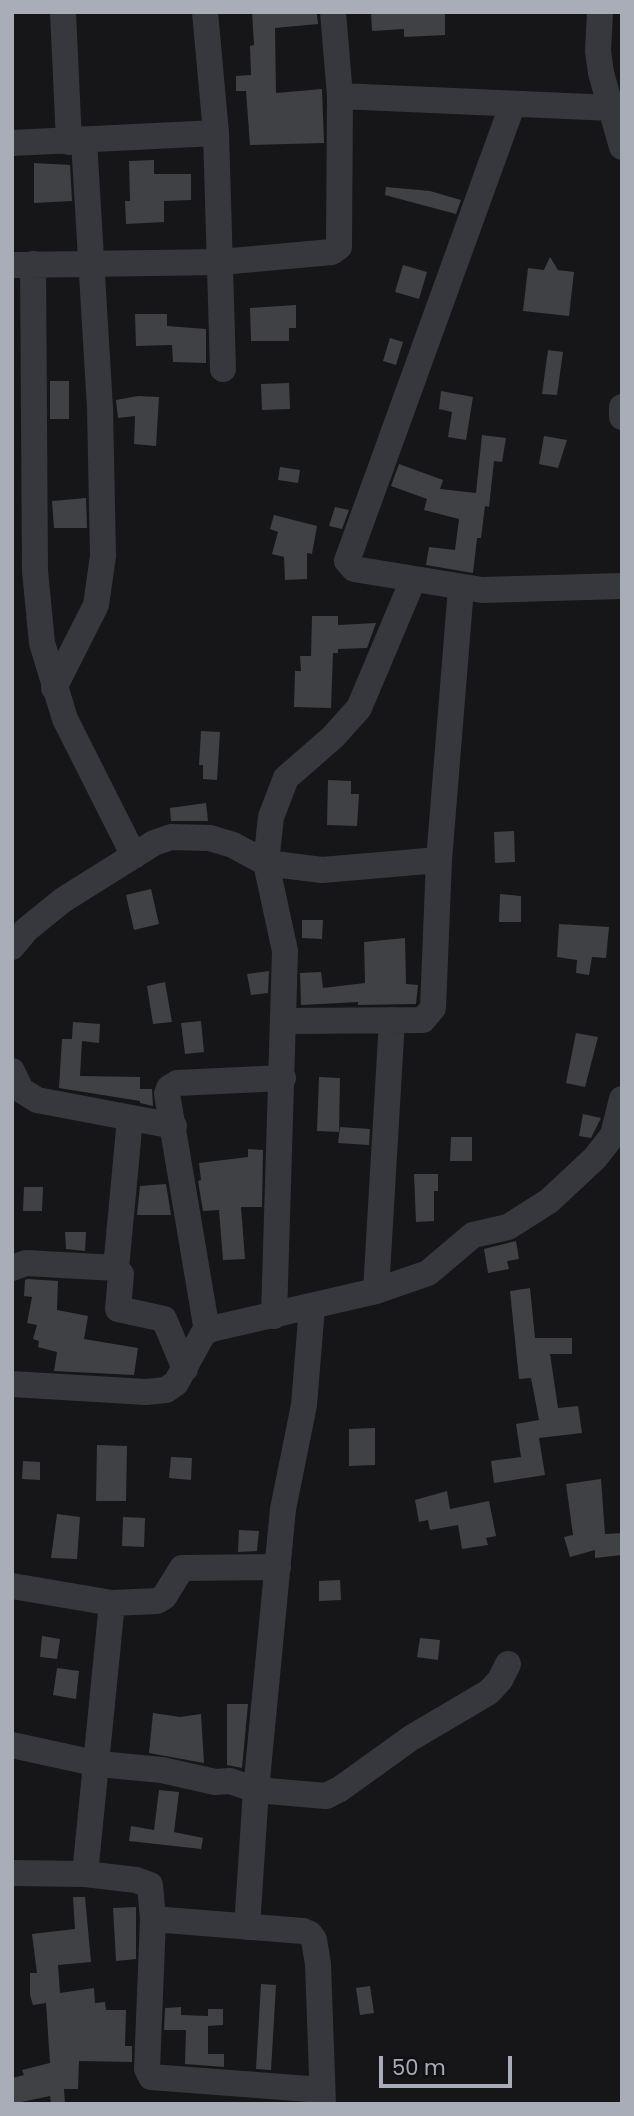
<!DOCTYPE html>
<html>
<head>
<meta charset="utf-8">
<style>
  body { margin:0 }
  #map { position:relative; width:634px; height:2116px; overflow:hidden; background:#161618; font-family:Poppins,sans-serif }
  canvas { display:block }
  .frame { position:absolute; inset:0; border:14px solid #a8adb8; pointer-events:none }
  .scale { position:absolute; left:379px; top:2056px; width:133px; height:32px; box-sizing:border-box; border:4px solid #a8adb8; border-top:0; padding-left:9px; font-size:21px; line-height:24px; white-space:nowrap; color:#a8adb8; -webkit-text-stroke:5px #111113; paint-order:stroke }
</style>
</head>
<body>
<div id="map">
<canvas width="634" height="2116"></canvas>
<div class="frame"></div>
<div class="scale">50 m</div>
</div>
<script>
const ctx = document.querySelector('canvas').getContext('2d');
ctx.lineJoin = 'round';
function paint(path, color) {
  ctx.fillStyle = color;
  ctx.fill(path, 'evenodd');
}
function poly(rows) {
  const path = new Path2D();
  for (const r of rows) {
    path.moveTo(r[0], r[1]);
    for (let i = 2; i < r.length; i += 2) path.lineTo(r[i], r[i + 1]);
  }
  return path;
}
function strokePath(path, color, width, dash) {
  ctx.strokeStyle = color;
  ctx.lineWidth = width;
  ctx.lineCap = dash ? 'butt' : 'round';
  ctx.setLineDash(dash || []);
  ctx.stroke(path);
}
paint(poly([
  [252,12,317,14,318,24,275,28,276,93,322,89,324,143,250,145,246,91,236,91,236,76,251,75,250,46,254,45],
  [371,12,445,13,445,35,404,37,404,29,372,31],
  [154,160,154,174,191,174,191,200,164,201,164,222,126,224,125,201,130,201,129,161],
  [34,163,70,165,72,201,34,203],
  [386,187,430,191,461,200,456,214,385,195],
  [550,257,558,270,574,272,569,316,523,311,528,268,544,270],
  [403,265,427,272,419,299,395,292],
  [296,305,296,328,289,328,289,341,251,341,250,308],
  [135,314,167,314,167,326,206,329,206,363,173,362,172,345,136,346],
  [390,338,403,342,396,365,383,361],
  [548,350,563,352,557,395,542,394],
  [50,381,69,381,69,419,50,419],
  [289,383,290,409,262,410,261,384],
  [441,391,473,397,466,440,448,437,452,412,439,409],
  [138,396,159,397,156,446,134,444,135,416,118,418,116,400],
  [482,435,506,438,502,462,494,461,489,507,485,506,481,538,477,538,473,573,426,565,429,547,455,550,459,519,424,510,427,499,391,486,399,464,443,480,440,489,476,493],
  [544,436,567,440,558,468,539,464],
  [280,467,300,470,298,483,278,480],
  [86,498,87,528,54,528,52,501],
  [335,507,349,510,342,529,329,526],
  [274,515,317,526,312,554,307,553,307,579,285,580,284,557,272,554,278,532,270,529],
  [312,616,338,616,338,625,376,623,367,648,338,649,338,653,333,653,331,708,294,707,295,671,301,671,300,656,311,656],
  [201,731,220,732,217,780,203,779,203,765,199,765],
  [328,780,351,781,351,794,359,794,357,826,327,825],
  [206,803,208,821,171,821,170,808],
  [514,831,515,862,495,863,494,832],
  [151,889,159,924,134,930,126,895],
  [500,894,521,896,521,922,499,922],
  [302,920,323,920,322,939,302,938],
  [559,924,609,927,606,958,592,957,589,975,576,973,577,960,557,957],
  [405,938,406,984,418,985,416,1004,358,1005,358,1002,301,1005,300,973,321,972,323,988,365,983,364,942],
  [269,971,268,993,251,995,247,974],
  [165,982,172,1022,153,1024,147,986],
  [201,1021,204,1052,185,1054,181,1023],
  [73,1022,100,1024,99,1043,82,1041,80,1076,140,1077,140,1089,152,1089,153,1106,140,1103,140,1101,59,1088,62,1039,72,1039],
  [576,1033,598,1037,585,1087,566,1083],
  [319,1077,340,1078,339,1132,317,1131],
  [583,1114,601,1118,591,1138,579,1136],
  [340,1127,370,1129,369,1145,338,1143],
  [451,1137,472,1137,472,1161,450,1161],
  [248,1149,263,1150,262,1207,241,1207,245,1259,223,1260,219,1210,203,1211,198,1181,201,1180,199,1163,248,1157],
  [414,1174,438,1174,438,1191,434,1191,434,1221,416,1222],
  [166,1184,171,1215,137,1215,140,1186],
  [24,1187,43,1187,42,1211,23,1211],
  [65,1232,86,1232,85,1251,66,1249],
  [516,1241,519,1259,507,1261,509,1269,488,1273,484,1249],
  [28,1279,58,1281,57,1310,88,1316,84,1339,138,1348,134,1375,54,1371,57,1352,38,1347,39,1341,33,1339,37,1325,27,1323,32,1297,24,1296,25,1280],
  [530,1288,535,1338,572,1338,572,1354,550,1354,558,1408,578,1406,582,1433,539,1438,545,1475,494,1483,491,1461,521,1457,516,1424,539,1420,531,1378,519,1379,510,1291],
  [375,1428,375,1465,349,1466,349,1429],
  [97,1445,127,1446,126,1501,96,1501],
  [171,1457,192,1458,191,1480,169,1478],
  [23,1461,40,1462,40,1480,22,1479],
  [601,1479,605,1534,622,1533,622,1555,595,1558,595,1550,570,1557,564,1537,573,1535,566,1484],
  [447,1491,450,1509,489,1501,496,1536,486,1538,488,1545,462,1549,458,1525,430,1530,428,1520,419,1522,415,1500],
  [57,1514,80,1517,77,1559,51,1558],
  [123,1517,145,1518,144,1547,122,1546],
  [239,1530,259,1531,257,1551,238,1552],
  [340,1580,341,1600,319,1601,319,1581],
  [42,1636,60,1639,57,1659,40,1657],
  [420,1638,440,1640,438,1660,417,1657],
  [57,1668,79,1671,76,1699,53,1695],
  [227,1704,248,1704,242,1768,227,1765],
  [153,1713,180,1717,201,1714,204,1763,149,1753],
  [159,1790,179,1792,174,1832,203,1838,201,1849,129,1841,131,1826,154,1830],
  [73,1897,85,1897,91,1962,58,1965,60,1993,94,1988,95,2003,105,2002,106,2010,126,2010,125,2046,132,2046,132,2062,79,2061,78,2089,64,2089,65,2104,51,2104,50,2096,12,2104,12,2078,24,2075,22,2070,50,2063,46,2003,33,2005,30,1995,30,1973,37,1973,32,1934,75,1929],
  [136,1907,136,1959,116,1961,113,1908],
  [261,1984,276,1985,271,2070,256,2069],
  [370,1986,374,2013,360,2015,356,1988],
  [181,2007,181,2015,208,2016,208,2009,223,2009,223,2025,208,2026,208,2054,224,2054,224,2067,185,2064,186,2030,164,2030,165,2008]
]), '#404145');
strokePath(poly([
  [63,12,69,142],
  [205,12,216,133,223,369],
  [600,12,598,51,601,73,622,147],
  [340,96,612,108],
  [512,106,347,561,354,569,482,590,622,586],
  [12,143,216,133],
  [33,264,35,571,42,643,65,719,134,856],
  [12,265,221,262,332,252,339,247,340,96,333,12],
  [622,407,622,417],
  [54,688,96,605,103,556,100,408,84,141],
  [12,947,26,930,63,900,154,843,171,837,210,838,233,845,266,863,322,870,439,860],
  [285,1021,423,1020,433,1008,439,860,461,588],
  [12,1071,21,1090,37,1100,174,1126],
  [130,1119,116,1268,121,1274,118,1309,164,1319,185,1369],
  [12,1268,26,1263,116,1268],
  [376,1291,392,1020],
  [274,1316,285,951,266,863,271,817,286,778,333,737,359,708,413,580],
  [207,1331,167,1094,169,1088,177,1083,283,1078],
  [12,1384,146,1392,166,1390,176,1383,203,1334,211,1329,376,1291,428,1273,473,1235,508,1227,549,1201,595,1158,613,1135,622,1099],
  [12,1586,112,1603,157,1601,164,1597,182,1568,278,1567],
  [12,1745,99,1764,162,1770,215,1782,230,1781,256,1790,326,1796,340,1789,411,1738,489,1692,500,1680,508,1664],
  [12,1873,85,1874,136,1880,150,1885,153,1919,147,2069,151,2077,322,2090],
  [85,1874,112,1603],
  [153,1919,303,1931,310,1934,314,1940,318,1964,323,2104],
  [247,1927,256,1790,283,1509,304,1405,312,1307]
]), '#37383d', 26);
</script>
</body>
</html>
